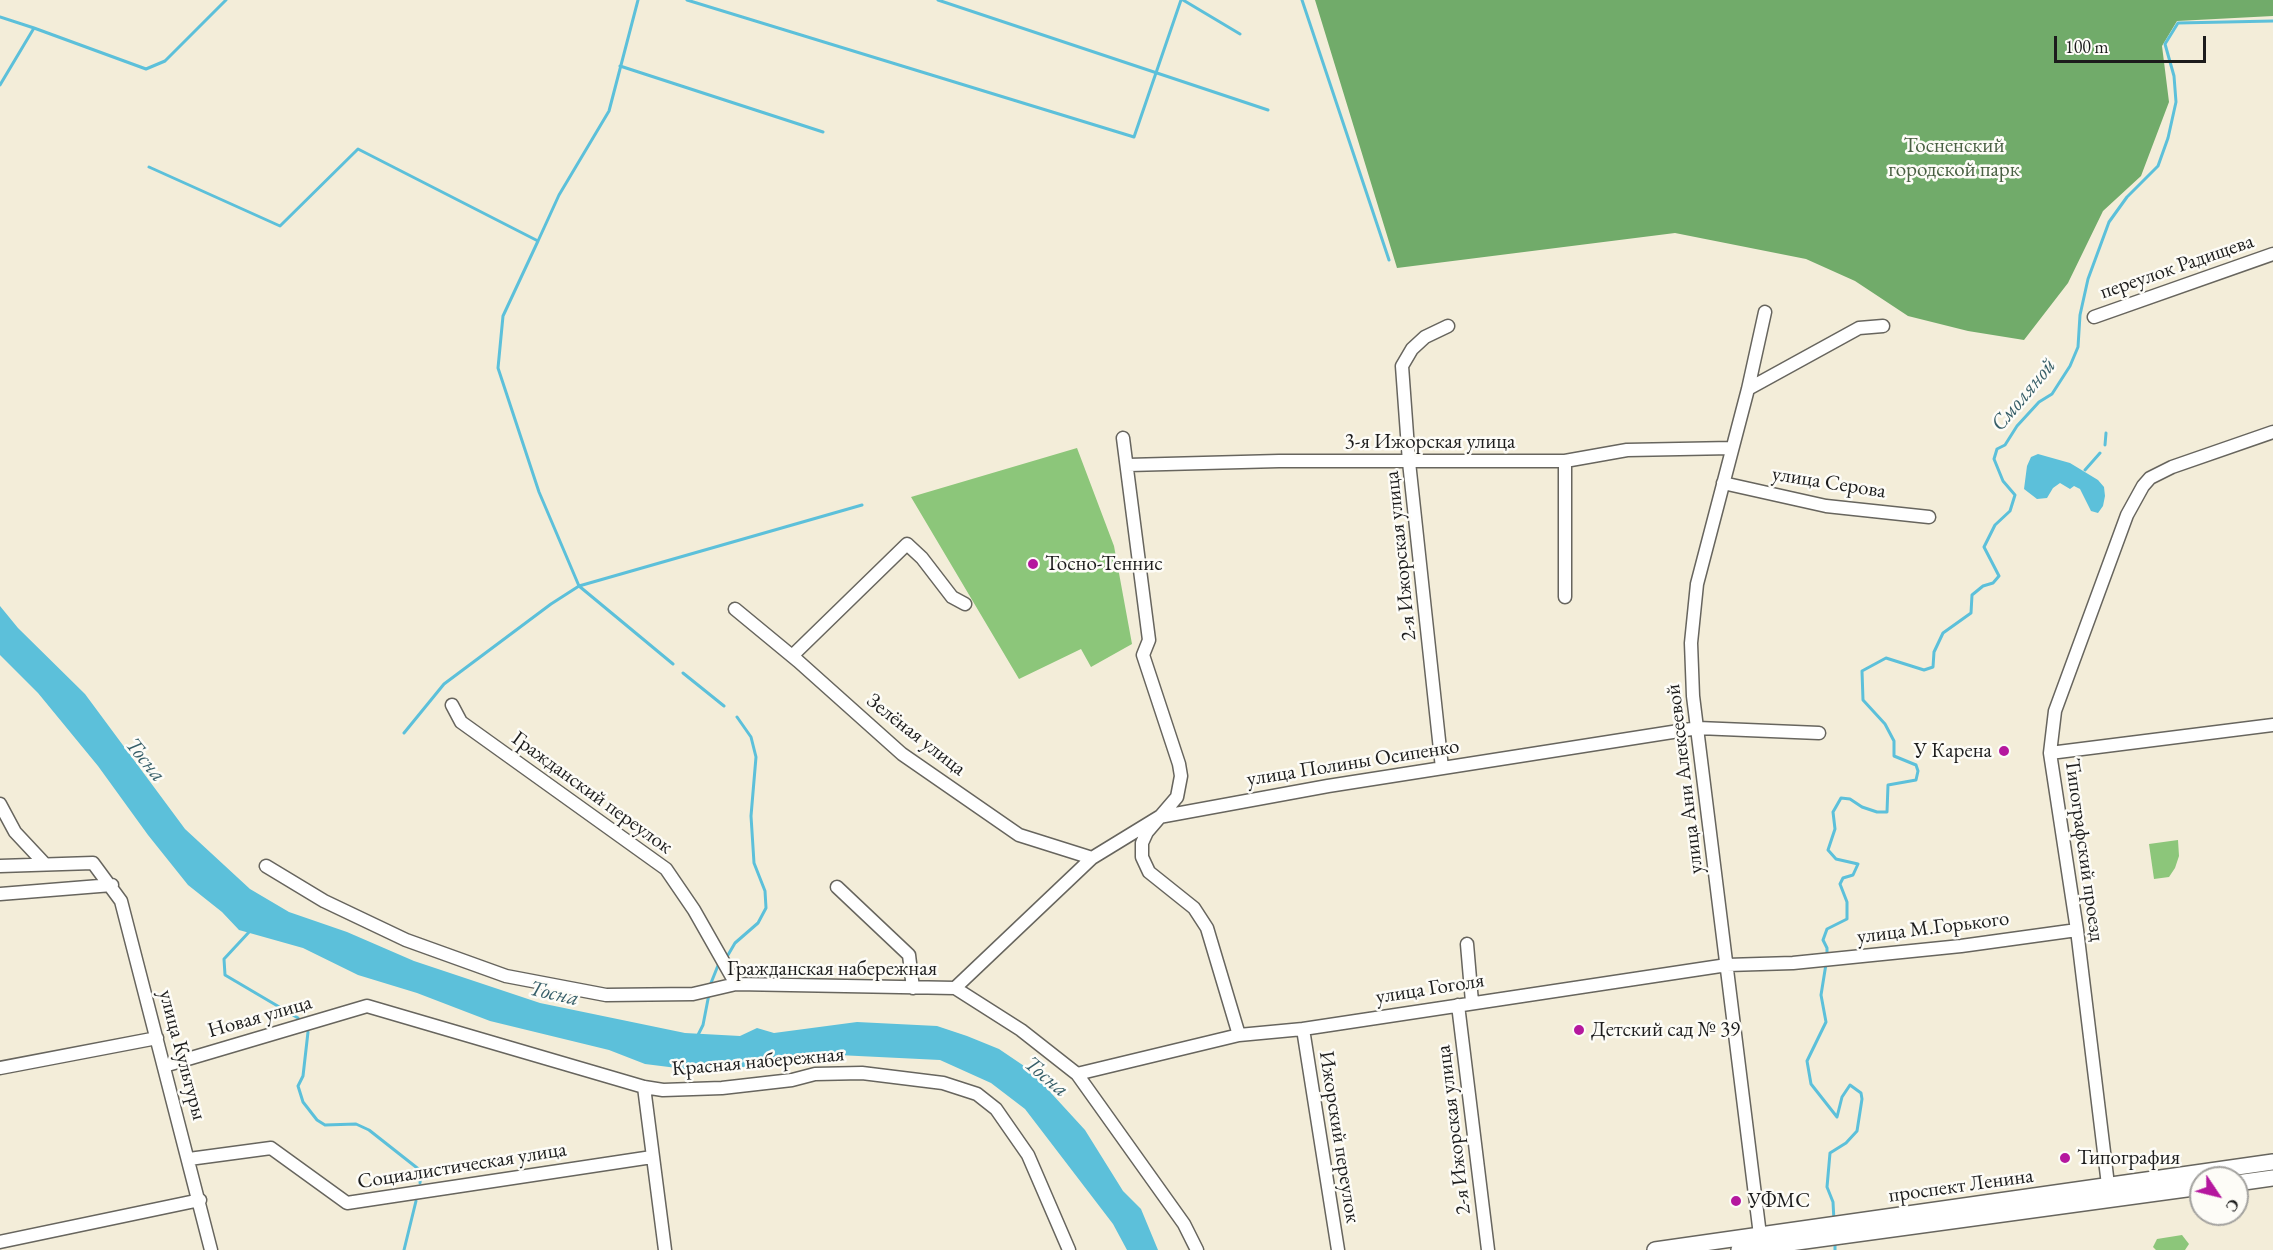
<!DOCTYPE html>
<html>
<head>
<meta charset="utf-8">
<style>
  body { margin:0 }
  #map { position:relative; width:2273px; height:1250px; overflow:hidden; background:#f3edd9; font-family:"EB Garamond",serif }
  canvas { display:block }
  .north { position:absolute; left:2189px; top:1166px; width:60px; height:60px; box-sizing:border-box; background:#fdfcf7; border:2px solid #a3a29f; border-radius:50%; rotate:125deg; font-size:16px; font-weight:700; line-height:24px; text-align:center; color:#1c1c1c }
  .north::after { content:''; display:block; margin:auto; width:21px; height:27px; background:#b5179e; clip-path:polygon(50% 0,100% 100%,50% 72%,0 100%) }
  .scale { position:absolute; left:2054px; top:36px; width:152px; height:27px; box-sizing:border-box; border:3px solid #1c1c1c; border-top:0; padding-left:8px; font-size:18px; line-height:21px; white-space:nowrap; color:#1c1c1c; -webkit-text-stroke:4px #fdfcf7; paint-order:stroke }
</style>
</head>
<body>
<div id="map">
<canvas width="2273" height="1250"></canvas>
<div class="north">С</div>
<div class="scale">100 m</div>
</div>
<script>
const ctx = document.querySelector('canvas').getContext('2d');
ctx.lineJoin = 'round';
function paint(path, color) {
  ctx.fillStyle = color;
  ctx.fill(path, 'evenodd');
}
function poly(rows) {
  const path = new Path2D();
  for (const r of rows) {
    path.moveTo(r[0], r[1]);
    for (let i = 2; i < r.length; i += 2) path.lineTo(r[i], r[i + 1]);
  }
  return path;
}
function strokePath(path, color, width, dash) {
  ctx.strokeStyle = color;
  ctx.lineWidth = width;
  ctx.lineCap = dash ? 'butt' : 'round';
  ctx.setLineDash(dash || []);
  ctx.stroke(path);
}
function write(font, color, halo, rows, align = 'center') {
  ctx.font = font + ' "EB Garamond",serif';
  ctx.lineWidth = 5;
  ctx.setLineDash([]);
  ctx.textBaseline = 'middle';
  ctx.strokeStyle = halo;
  ctx.fillStyle = color;
  for (const [text, x, y, turn = 0] of rows) {
    ctx.save();
    ctx.translate(x, y);
    ctx.rotate((+turn || 0) * Math.PI / 180);
    ctx.textAlign = isNaN(turn) ? turn : align;
    if (halo) ctx.strokeText(text, 0, 0);
    ctx.fillText(text, 0, 0);
    ctx.restore();
  }
}
paint(poly([
  [1077,448,1114,546,1132,644,1091,667,1081,649,1019,679,911,497],
  [2178,840,2179,856,2175,868,2169,877,2154,879,2149,844],
  [2182,1235,2189,1244,2185,1250,2156,1250,2153,1247,2157,1239]
]), '#8cc67a');
paint(poly([
  [1315,0,2273,0,2273,16,2177,21,2162,46,2169,102,2141,176,2103,211,2068,283,2024,340,1968,331,1908,316,1855,281,1806,259,1675,233,1397,268]
]), '#71ab6a');
paint(poly([
  [2038,454,2070,463,2098,480,2104,487,2105,496,2103,506,2098,513,2091,511,2080,489,2074,486,2070,489,2060,483,2053,488,2047,498,2037,499,2024,489,2027,466,2031,457],
  [0,606,18,628,85,694,185,829,250,889,289,912,347,932,414,961,540,1003,685,1033,740,1036,757,1028,774,1033,857,1022,937,1026,967,1036,999,1049,1030,1070,1085,1130,1123,1191,1141,1209,1158,1250,1127,1250,1113,1224,1025,1109,991,1083,940,1060,838,1055,804,1057,745,1067,685,1069,645,1064,609,1050,490,1021,417,993,358,975,303,948,239,930,222,912,188,885,148,835,98,766,38,693,0,655]
]), '#5cc0da');
strokePath(poly([
  [687,0,1134,137,1181,0],
  [938,0,1268,110],
  [1183,0,1240,34],
  [1302,0,1389,260],
  [0,17,34,28],
  [620,66,823,132],
  [0,85,34,28,146,69,165,61,226,0],
  [149,167,280,226,358,149,538,241,559,195,609,111,638,0],
  [538,241,503,316,498,368,539,492,579,586,673,664],
  [2105,445,2106,433],
  [2085,470,2100,453],
  [683,673,724,706],
  [404,733,444,684,551,604,579,586,862,505],
  [250,931,224,959,225,975,298,1018],
  [728,955,735,943,758,923,766,908,765,891,754,863,751,816,756,757,751,737,737,717],
  [1827,958,1827,948,1823,940,1827,929,1847,919,1847,902,1840,884,1843,878,1853,875,1858,864,1836,859,1828,850,1835,829,1833,812,1841,798,1850,799,1862,807,1877,812,1887,812,1888,785,1916,780,1918,771,1916,765,1894,756,1894,741,1885,724,1863,700,1862,671,1886,658,1924,670,1933,667,1934,652,1943,633,1971,613,1972,595,1983,586,1993,583,1999,576,1984,547,1995,525,2010,511,2015,495,2003,481,1994,459,1997,449,2005,445,2017,426,2039,402,2052,394,2070,366,2078,347,2080,315,2088,279,2109,222,2127,197,2158,166,2168,138,2176,102,2174,76,2165,44,2178,23,2273,21],
  [1826,964,1821,995,1826,1022,1807,1061,1811,1084,1837,1117,1842,1097,1850,1085,1861,1093,1862,1099,1857,1131,1846,1143,1830,1153,1827,1187,1833,1202,1834,1221],
  [711,983,719,963],
  [308,1032,303,1076,298,1086,303,1102,317,1120,325,1125,356,1124,369,1130,421,1171,420,1183],
  [698,1035,703,1025,709,994],
  [1835,1242,1835,1250],
  [404,1250,416,1201]
]), '#5cc0da', 3);
const minor = poly([
  [2094,317,2273,254],
  [1748,389,1859,328,1883,326],
  [1123,438,1149,640,1143,655,1179,764,1181,776,1177,797,1147,832,1142,843,1142,857,1149,872,1194,908,1207,928,1239,1035],
  [1128,465,1279,461,1565,461,1627,450,1732,448],
  [1723,483,1826,506,1929,517],
  [1565,597,1565,461],
  [735,609,798,661,902,754,1019,835,1092,858],
  [792,656,907,544,922,558,952,597,965,604],
  [452,705,461,722,666,869,694,910,736,984],
  [2050,753,2273,725],
  [1442,768,1409,462,1402,366,1412,349,1425,337,1448,326],
  [0,804,15,832,44,863],
  [0,866,93,863,121,901,211,1250],
  [266,866,324,901,406,940,506,976,606,995,693,994,736,984,955,988,1021,1030,1077,1074,1184,1224,1197,1250],
  [837,887,909,955,913,988],
  [0,894,112,885],
  [1467,944,1472,1002],
  [955,988,1092,858,1159,817,1328,786,1698,728,1819,733],
  [1458,1005,1488,1250],
  [1303,1029,1338,1250],
  [164,1066,367,1006,644,1087,663,1090,722,1088,792,1080,815,1074,862,1073,943,1083,977,1094,996,1109,1028,1155,1069,1250],
  [0,1068,157,1038],
  [1077,1074,1239,1035,1303,1029,1727,965,1793,963,1961,946,2077,930],
  [644,1087,665,1250],
  [189,1159,271,1148,347,1203,652,1157],
  [2109,1193,2077,930,2050,753,2055,711,2127,515,2143,486,2150,478,2172,467,2273,432],
  [0,1242,200,1200],
  [1761,1243,1693,696,1691,643,1697,584,1748,389,1765,312]
]);
const major = poly([
  [2237,1183,2273,1178],
  [1655,1250,2273,1162],
  [1739,1250,2201,1187]
]);
strokePath(minor, '#67655e', 15);
strokePath(major, '#67655e', 18);
strokePath(minor, '#fff', 12);
strokePath(major, '#fff', 15);
for (const [x, y, r, color] of [
  [1033,564,6,"#b5179e"],
  [2004,751,6,"#b5179e"],
  [1579,1030,6,"#b5179e"],
  [2065,1158,6,"#b5179e"],
  [1736,1201,6,"#b5179e"]
]) {
  const dot = new Path2D();
  dot.arc(x, y, r, 0, 2 * Math.PI);
  ctx.fillStyle = color;
  ctx.fill(dot);
  strokePath(dot, '#fdfcf7', 2);
}
write('21px', '#496042', '#fdfcf7', [
  ["Тосненский",1954,146],
  ["городской парк",1954,170]
]);
write('21px', '#1c1c1c', '#fdfcf7', [
  ["переулок Радищева",2177,267,-19],
  ["3-я Ижорская улица",1430,442],
  ["улица Серова",1829,483,9],
  ["2-я Ижорская улица",1401,556,-96],
  ["Зелёная улица",916,735,38],
  ["улица Полины Осипенко",1353,763,-9],
  ["улица Ани Алексеевой",1685,779,-97],
  ["Гражданский переулок",592,793,36],
  ["Типографский проезд",2084,850,82],
  ["улица М.Горького",1933,928,-7],
  ["Гражданская набережная",832,969],
  ["улица Гоголя",1430,989,-9],
  ["Новая улица",260,1017,-16],
  ["улица Культуры",182,1055,75],
  ["Красная набережная",758,1062,-5],
  ["2-я Ижорская улица",1454,1130,-97],
  ["Ижорский переулок",1339,1137,81],
  ["Социалистическая улица",462,1166,-9],
  ["проспект Ленина",1961,1186,-8]
]);
write('21px', '#1c1c1c', '#fdfcf7', [
  ["Тосно-Теннис",1045,564],
  ["У Карена",1992,751,"right"],
  ["Детский сад № 39",1591,1030],
  ["Типография",2077,1158],
  ["УФМС",1748,1201]
], 'left');
write('italic 22px', '#365e68', '#fdfcf7', [
  ["Смоляной",2024,395,-50],
  ["Тосна",145,760,51],
  ["Тосна",554,994,13],
  ["Тосна",1046,1077,40]
]);
</script>
</body>
</html>
